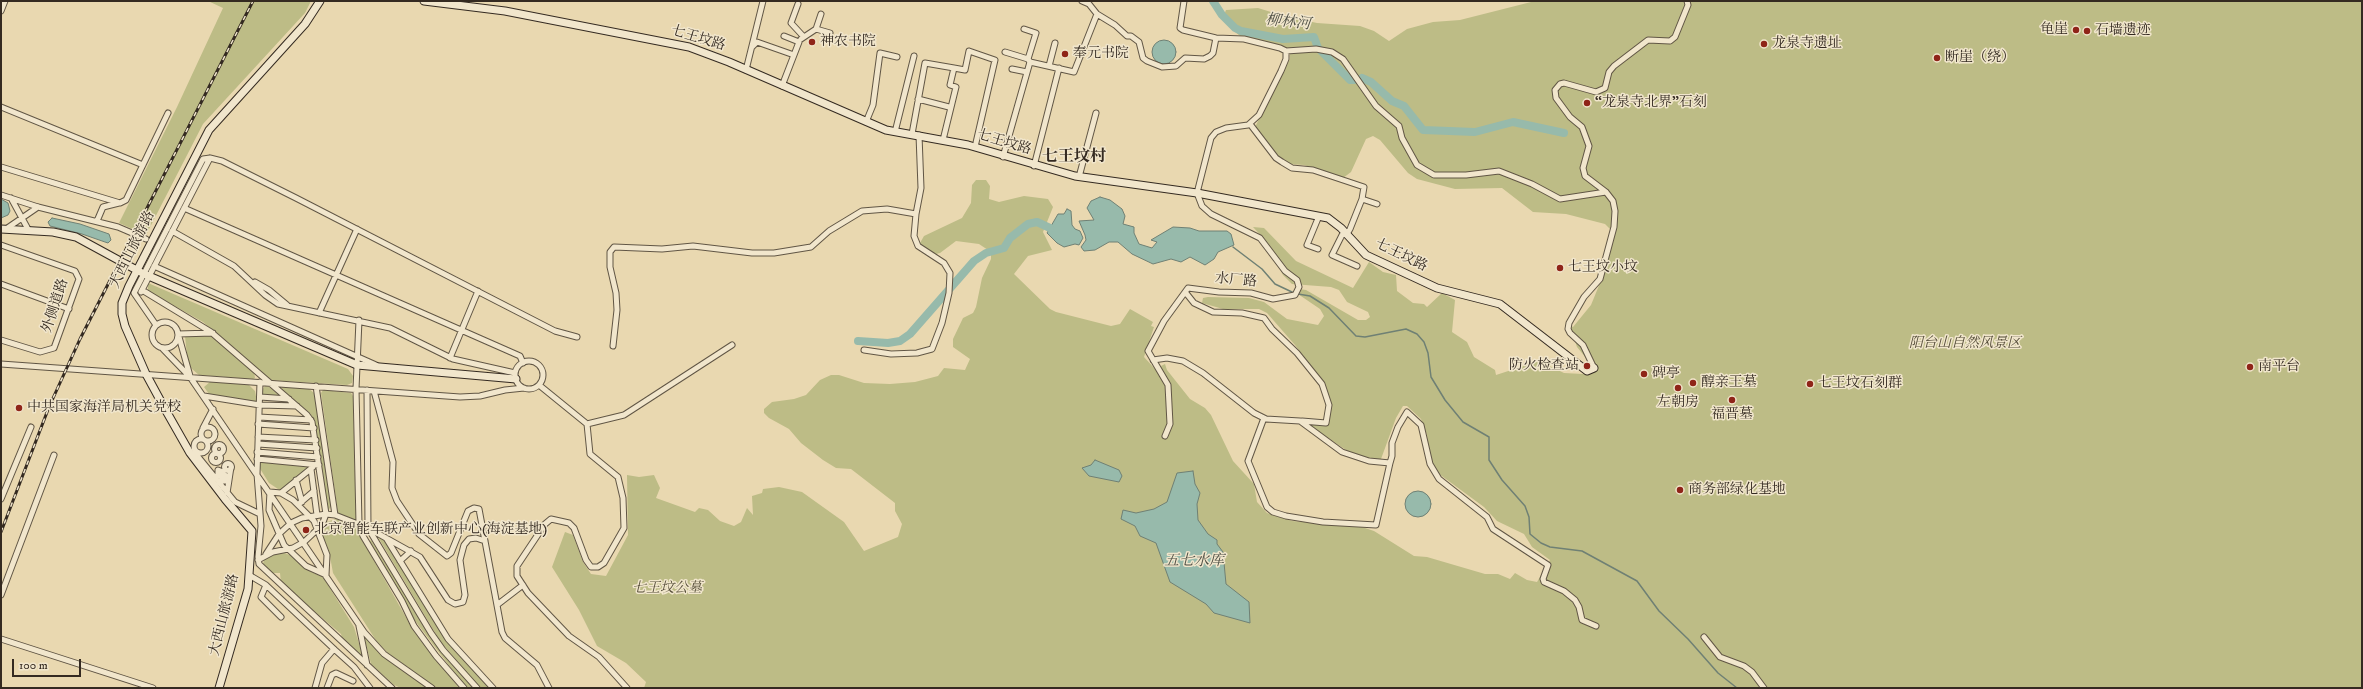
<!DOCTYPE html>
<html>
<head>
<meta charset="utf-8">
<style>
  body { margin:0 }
  #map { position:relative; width:2363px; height:689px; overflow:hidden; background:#e9d8b0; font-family:"IM FELL DW Pica",serif }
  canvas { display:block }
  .frame { position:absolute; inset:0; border:2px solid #342a21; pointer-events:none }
  .scale { position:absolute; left:12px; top:659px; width:69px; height:18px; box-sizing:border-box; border:2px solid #342a21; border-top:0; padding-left:5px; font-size:12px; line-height:14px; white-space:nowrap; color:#342a21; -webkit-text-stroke:3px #f1e6cc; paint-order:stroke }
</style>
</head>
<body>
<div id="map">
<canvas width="2363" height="689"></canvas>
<div class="frame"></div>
<div class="scale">100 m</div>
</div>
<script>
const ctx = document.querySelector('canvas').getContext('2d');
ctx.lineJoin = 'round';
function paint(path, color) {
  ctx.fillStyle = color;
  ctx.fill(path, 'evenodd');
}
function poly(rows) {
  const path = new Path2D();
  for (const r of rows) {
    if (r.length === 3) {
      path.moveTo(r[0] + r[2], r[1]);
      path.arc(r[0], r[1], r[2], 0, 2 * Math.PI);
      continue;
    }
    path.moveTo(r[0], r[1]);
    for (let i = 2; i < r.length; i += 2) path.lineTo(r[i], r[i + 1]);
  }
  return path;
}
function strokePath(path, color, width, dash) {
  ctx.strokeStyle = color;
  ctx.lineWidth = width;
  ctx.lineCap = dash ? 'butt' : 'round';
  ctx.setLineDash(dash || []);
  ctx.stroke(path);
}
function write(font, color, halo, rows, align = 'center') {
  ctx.font = font + ' "IM FELL DW Pica","Noto Serif SC",serif';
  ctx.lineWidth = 3;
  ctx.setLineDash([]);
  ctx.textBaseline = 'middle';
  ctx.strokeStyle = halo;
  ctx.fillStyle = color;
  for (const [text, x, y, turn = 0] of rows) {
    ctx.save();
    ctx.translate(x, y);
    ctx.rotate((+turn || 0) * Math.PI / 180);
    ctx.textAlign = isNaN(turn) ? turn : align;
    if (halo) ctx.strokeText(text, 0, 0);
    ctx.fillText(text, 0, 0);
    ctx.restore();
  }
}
paint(poly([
  [208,1,311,1,305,13,203,124,146,235,119,223,177,107,223,8],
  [1535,1,2362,1,2362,688,644,688,646,682,626,663,597,646,579,610,552,567,565,532,573,535,583,562,591,574,606,576,628,535,627,475,639,477,654,475,660,488,656,498,695,512,699,508,708,510,720,521,734,526,741,522,747,508,753,515,752,496,762,493,763,489,779,487,802,492,844,522,864,551,898,537,902,524,895,511,895,503,851,469,836,468,823,460,801,443,789,429,769,418,764,413,764,409,772,402,794,399,806,395,820,380,831,375,839,375,864,383,890,384,915,382,938,376,944,368,965,370,970,359,953,347,953,339,963,318,973,313,976,307,982,278,991,259,991,252,979,244,956,241,940,253,936,254,920,247,920,243,924,236,962,218,971,203,972,185,976,180,986,180,990,186,989,199,999,202,1024,196,1048,199,1053,207,1043,232,1052,250,1028,256,1014,274,1050,309,1056,312,1111,326,1120,324,1130,309,1153,322,1151,326,1154,327,1144,357,1166,381,1161,366,1165,364,1167,370,1190,399,1205,408,1211,415,1233,461,1254,484,1257,502,1267,513,1292,521,1362,527,1374,531,1414,556,1427,557,1485,574,1498,574,1510,579,1515,573,1527,580,1537,582,1550,560,1532,547,1524,534,1497,521,1484,507,1435,471,1429,456,1427,435,1421,419,1407,406,1403,406,1396,418,1381,459,1369,459,1349,452,1306,423,1325,424,1326,399,1317,374,1295,345,1267,313,1259,309,1223,309,1202,303,1203,298,1208,297,1249,298,1264,302,1287,319,1318,325,1324,316,1320,309,1295,292,1299,289,1306,290,1358,320,1366,320,1370,317,1368,312,1347,302,1339,290,1331,287,1292,284,1283,275,1265,240,1253,227,1264,228,1296,261,1353,288,1369,262,1383,272,1396,275,1397,291,1413,303,1424,304,1427,307,1442,293,1455,300,1452,332,1467,342,1474,357,1495,370,1496,375,1539,361,1564,373,1583,374,1595,369,1577,347,1569,325,1573,327,1591,305,1607,266,1613,232,1605,224,1566,214,1533,212,1502,188,1455,189,1417,179,1408,173,1380,140,1373,136,1366,139,1351,172,1343,178,1304,165,1290,164,1274,154,1255,127,1290,59,1290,53,1281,45,1250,40,1240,36,1233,30,1224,15,1226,10,1258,8,1284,16,1317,23,1360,26,1374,31,1389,41,1407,29,1433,22,1460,20],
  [148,283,348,369,353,376,352,383,347,385,269,380,203,322,148,291],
  [211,335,254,371,255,378,253,379,199,375,192,369,188,365,185,336],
  [211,381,249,385,255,391,257,402,209,394,204,387],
  [265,386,269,387,282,397,263,396,262,390],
  [282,387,308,388,314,393,333,503,328,511,314,420,310,413,282,390],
  [323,390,351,393,353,396,356,521,338,513,321,393],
  [260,461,312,466,281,491,269,483,259,467],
  [336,519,355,527,412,628,459,688,437,688,388,653,377,642,333,573,329,551,322,534,326,522],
  [378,537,382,538,390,548,447,642,491,688,480,688,440,641],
  [371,540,419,616,474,688,466,688,413,618,369,542],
  [284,553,290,555,311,572,323,577,354,627,363,657,342,638,341,634,281,583,280,573,270,573,263,565,264,559,273,555],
  [364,636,389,661,427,688,401,688,394,685,371,664]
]), '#bdbc86');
const water = poly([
  [1164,52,12],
  [1100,197,1110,200,1122,209,1125,216,1123,224,1134,227,1134,233,1139,244,1152,248,1157,242,1151,240,1173,227,1190,228,1199,231,1227,231,1231,234,1234,245,1218,252,1214,259,1205,265,1190,257,1181,262,1171,259,1153,264,1132,254,1118,242,1109,242,1095,250,1084,251,1081,247,1086,240,1085,235,1079,221,1094,220,1087,208,1091,201,1100,197],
  [1,199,8,203,10,211,8,215,1,218,1,199],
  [1067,209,1071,211,1072,225,1075,229,1080,231,1083,238,1079,245,1075,244,1064,247,1057,243,1047,233,1058,214,1064,214,1067,209],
  [52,218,80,224,109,234,111,240,108,243,105,242,82,234,50,226,48,222,52,218],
  [1095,460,1119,470,1122,476,1119,482,1089,476,1082,468,1091,465,1095,460],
  [1193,471,1195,484,1200,493,1197,504,1198,520,1208,534,1217,540,1217,544,1223,552,1226,584,1249,602,1250,623,1214,613,1206,604,1170,582,1156,543,1140,536,1135,526,1121,519,1123,510,1136,513,1154,509,1167,502,1177,473,1193,471],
  [1418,504,13]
]);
paint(water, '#97baab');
strokePath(water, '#6f8074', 1);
strokePath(poly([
  [1233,247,1262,269,1275,284,1294,293],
  [1298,294,1310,296,1329,308,1356,336,1365,337,1406,329,1417,334,1424,342,1428,353,1431,377,1445,400,1463,422,1489,437,1489,460,1502,480,1525,506,1529,517,1530,534,1541,543,1550,547,1582,551,1637,581,1659,611,1688,639,1718,673,1737,688]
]), '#6f8074', 1.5);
strokePath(poly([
  [1213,1,1222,15,1235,28,1241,31,1283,39,1314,37,1318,48,1350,80,1354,80],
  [1362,78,1371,82,1392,101,1404,106,1423,130,1475,132,1513,122,1564,133],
  [858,341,888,343,900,341,910,334,974,261,986,253,1004,248,1010,238,1028,224,1037,222,1050,228]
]), '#97baab', 8);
const street = poly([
  [1082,1,1089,4,1097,14,1115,25,1127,36,1131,36,1139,42,1143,58,1147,61,1162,67,1176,66,1185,58,1204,59,1210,56,1213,53,1216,38],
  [1184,1,1180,28,1183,30,1216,38,1244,39,1280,48,1286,51],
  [798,4,791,23,803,36],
  [1,11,5,1],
  [816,29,830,33],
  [1024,29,1036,33,1028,59,1030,62],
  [801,39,816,29,821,14],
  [752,47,757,42,794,55],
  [1005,52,1028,59],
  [1049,66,1055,43],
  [954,68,965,70,969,51,995,60,975,147],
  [1012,69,1027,72],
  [746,70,763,1],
  [782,86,799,42,784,36],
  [918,99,949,107],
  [1,107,143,165],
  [866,122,873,105,880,53,897,57],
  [1250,124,1276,158,1282,162,1292,168,1313,170,1364,187,1362,199,1350,229,1347,234,1342,235,1332,255,1357,266],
  [895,132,914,56],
  [912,134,925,63,954,68,950,85,956,87,943,140],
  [1003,157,1030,62,1074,72,1097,14],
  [1034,166,1059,68],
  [1,167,120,203,126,200,168,113],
  [1079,177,1096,113],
  [1,195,38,207,118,227,146,239],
  [11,198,29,231],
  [1362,199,1377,204],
  [184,208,520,356,523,363],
  [97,221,103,207,119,203],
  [6,229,38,207],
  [172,231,234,266,265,295,278,304,390,328,453,359,515,373],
  [1,245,75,271,79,279,54,348,40,352,1,340],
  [1318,249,1307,245,1319,216],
  [154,266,376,365],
  [255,282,269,290,287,305],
  [1,284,69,309],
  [142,290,211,332,307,415,312,422,326,514,322,525,304,542,293,548,273,552,258,560],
  [141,292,210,158],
  [1186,293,1194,303,1213,312,1242,313,1264,318,1272,329,1297,353,1322,384,1329,405,1326,423,1302,421],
  [319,313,357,229],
  [359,320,356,389,359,524,363,536,402,601,414,626,436,656,464,688],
  [165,335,13],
  [156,325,134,293,203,159,210,158,222,161,296,198,555,331,577,337],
  [178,334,213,333],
  [179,337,190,376],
  [613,346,617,310,616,293,610,267,610,252,614,247,662,249,693,246,752,253,774,253,811,247,829,231,862,211,887,209,916,214,921,188,919,135],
  [163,349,190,377,364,632,384,654,432,688],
  [864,350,891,354,917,353,932,349,942,323,949,293,950,273,944,263,918,246,914,236,916,214],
  [450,358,478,291],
  [1153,360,1167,358,1183,361,1203,373,1254,413,1266,419,1300,421,1342,452,1369,461,1390,463,1392,456,1392,443,1398,427,1407,412,1421,425,1430,464,1439,479,1487,517,1493,529,1548,565,1543,579,1544,582,1564,591,1575,600,1579,607,1582,620,1596,626],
  [529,375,14],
  [1,364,460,397,480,396,505,390,524,388],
  [1594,368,1583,345,1570,333,1568,329,1569,323,1584,297,1600,279,1614,227,1615,211,1613,201,1606,192,1585,176,1583,168,1589,146,1582,127,1570,117,1556,98,1555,90,1560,84,1564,83,1596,92,1605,88,1609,72,1614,66,1648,40,1670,41,1675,37,1688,5,1687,1],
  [260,382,257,474,261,526,258,557,259,564,392,688],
  [539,385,587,424],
  [316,386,335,515],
  [367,390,368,528,431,633,443,650,477,688],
  [374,391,393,462,392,488,397,501,419,534,447,556,451,553,468,511,474,508,479,509,502,632,505,638,537,665,549,688],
  [204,396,260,405,297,406],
  [260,397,289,399],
  [259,417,311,420],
  [1264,418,1248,461,1267,507,1273,512,1286,516,1323,522,1376,525,1390,463],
  [258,424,314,428],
  [208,434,7],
  [203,428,213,409],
  [1165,436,1170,424,1168,385,1148,351,1164,321,1188,288,1219,292,1251,293,1273,299,1295,295,1299,287,1297,280,1285,271,1260,238,1211,214,1202,206,1197,193,1211,138,1216,132,1226,128,1248,125,1259,115,1281,71,1286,59,1286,51,1316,49,1332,52,1343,59,1376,106,1399,126,1402,138,1417,165,1434,175,1466,175,1499,171,1532,184,1560,199,1606,192],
  [258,437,316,440],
  [201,446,7],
  [258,444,317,448],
  [219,449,4.5],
  [194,447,195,453,235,502,260,514],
  [257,452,318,457],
  [216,458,4.5],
  [257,459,319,465],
  [228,467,3.5],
  [311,469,317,515],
  [222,476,223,472,218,470,218,475,220,476,222,476,225,475,226,476,226,481,221,481,222,476],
  [296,480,302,502],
  [270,492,281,493,293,500,314,521,327,555,326,575,306,566,284,545,269,510,270,492],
  [227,493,231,467],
  [281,493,313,467],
  [1,499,31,427],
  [300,503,314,491],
  [386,538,448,639,493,688],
  [266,554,279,534,291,523,302,518,326,514,335,515,368,528,420,557,448,600,455,604,463,602,465,595,460,560,464,545,469,539,476,538,485,541],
  [400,561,411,551],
  [249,575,266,585,334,649,354,667,370,688],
  [266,585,261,597,281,617],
  [1,595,54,455],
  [497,605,523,585],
  [359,626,367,665],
  [1704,637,1720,657,1744,666,1752,672,1764,688],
  [1,639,153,688],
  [315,688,322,663,334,649],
  [327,688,332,675,336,673,353,681],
  [627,688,599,657,569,636,528,593,517,576,517,566,545,524,551,519,569,523,574,528,586,560,591,567,598,567,604,563,624,528,623,498,618,477,590,454,587,424,624,415,732,345]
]);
const secondary = poly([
  [424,1,505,11,689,47,729,62,886,130,968,145,1075,176,1197,193,1328,218,1341,228,1366,255,1437,288,1500,304,1587,371,1594,368],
  [1,229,53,232,76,237,144,274,357,365,516,379],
  [219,688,248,589,252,531,225,499,190,453,165,409,146,374,125,326,122,314,122,303,129,286,209,130,305,24,320,1]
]);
strokePath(street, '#615645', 7);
strokePath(secondary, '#342a21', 9);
strokePath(street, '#f1e6cc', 5);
strokePath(secondary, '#f1e6cc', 7);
const rail = poly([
  [1,532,49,407,80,339,253,1]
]);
strokePath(rail, '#342a21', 3);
strokePath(rail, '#f1e6cc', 1.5, [4.5]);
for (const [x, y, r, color] of [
  [2076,30,4,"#8f2418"],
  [2087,31,4,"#8f2418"],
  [812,42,4,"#8f2418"],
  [1764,44,4,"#8f2418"],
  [1065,54,4,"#8f2418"],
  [1937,58,4,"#8f2418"],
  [1587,103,4,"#8f2418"],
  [1560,268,4,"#8f2418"],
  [1587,366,4,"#8f2418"],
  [2250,367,4,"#8f2418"],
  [1644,374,4,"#8f2418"],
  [1693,383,4,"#8f2418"],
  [1810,384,4,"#8f2418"],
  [1678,388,4,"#8f2418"],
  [1732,400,4,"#8f2418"],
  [19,408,4,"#8f2418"],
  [1680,490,4,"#8f2418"],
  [306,530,4,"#8f2418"]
]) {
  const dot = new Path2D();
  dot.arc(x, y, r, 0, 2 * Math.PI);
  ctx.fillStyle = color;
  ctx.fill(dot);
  strokePath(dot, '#f1e6cc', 1.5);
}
write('14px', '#342a21', '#f1e6cc', [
  ["龟崖",2068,30,"right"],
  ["石墙遗迹",2095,31],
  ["神农书院",820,42],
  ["龙泉寺遗址",1772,44],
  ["奉元书院",1073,54],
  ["断崖（绕）",1945,58],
  ["“龙泉寺北界”石刻",1595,103],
  ["七王坟小坟",1568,268],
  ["防火检查站",1579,366,"right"],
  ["南平台",2258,367],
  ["碑亭",1652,374],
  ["醇亲王墓",1701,383],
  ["七王坟石刻群",1818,384],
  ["左朝房",1678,403,"center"],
  ["中共国家海洋局机关党校",27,408],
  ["福晋墓",1732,415,"center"],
  ["商务部绿化基地",1688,490],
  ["北京智能车联产业创新中心(海淀基地)",314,530]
], 'left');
write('14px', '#342a21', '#f1e6cc', [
  ["七王坟路",698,39,17],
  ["七王坟路",1004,143,17],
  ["大西山旅游路",133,250,-64],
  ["七王坟路",1401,256,26],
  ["水厂路",1236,281,5],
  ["外侧道路",56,306,-72],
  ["大西山旅游路",225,615,-76]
]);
write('italic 14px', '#564e3a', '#f1e6cc', [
  ["阳台山自然风景区",1965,344],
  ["七王坟公墓",667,589]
]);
write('italic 15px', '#4d4e44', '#f1e6cc', [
  ["柳林河",1288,23,6],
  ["五七水库",1194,562]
]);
write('bold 16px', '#342a21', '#f1e6cc', [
  ["七王坟村",1074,158]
]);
</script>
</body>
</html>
